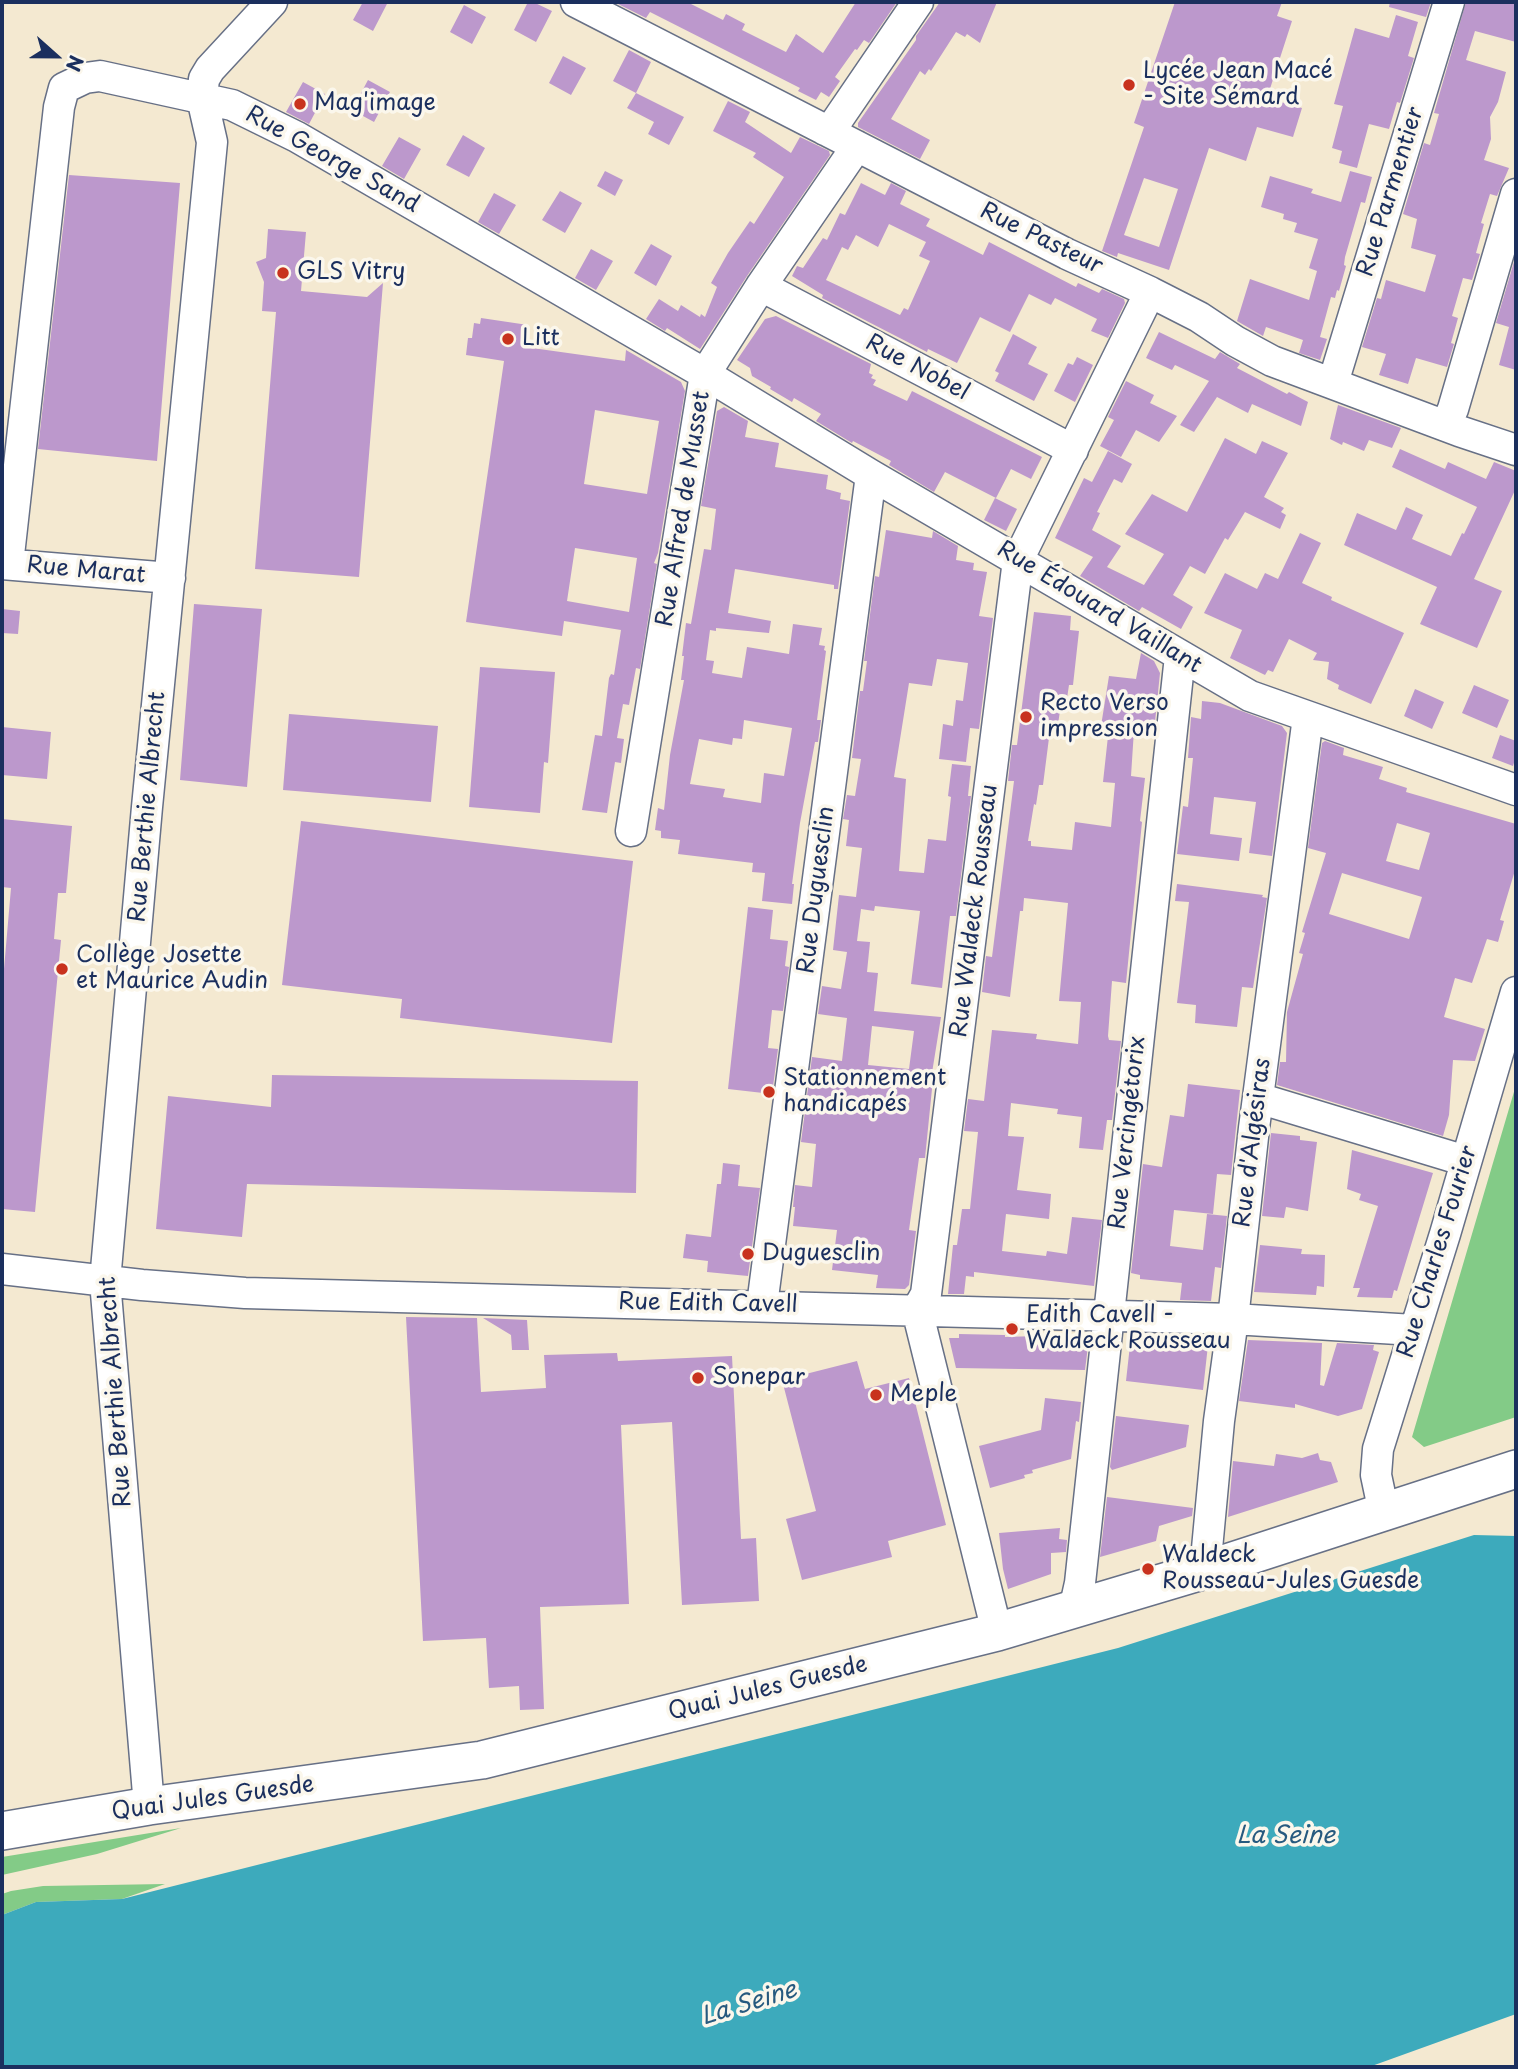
<!DOCTYPE html>
<html>
<head>
<meta charset="utf-8">
<style>
  body { margin:0 }
  #map { position:relative; width:1518px; height:2069px; overflow:hidden; background:#f4e9d1; font-family:"Playpen Sans",sans-serif }
  canvas { display:block }
  .frame { position:absolute; inset:0; border:4px solid #1b2f5e; pointer-events:none }
  .north { position:absolute; left:21px; top:21px; width:70px; height:70px; -webkit-text-stroke:5px #fbf7ec; paint-order:stroke; rotate:111deg; font-size:19px; font-weight:700; line-height:28px; text-align:center; color:#1b2f5e }
  .north::after { content:''; display:block; margin:auto; width:24px; height:32px; background:#1b2f5e; clip-path:polygon(50% 0,100% 100%,50% 72%,0 100%) }
</style>
</head>
<body>
<div id="map">
<canvas width="1518" height="2069"></canvas>
<div class="frame"></div>
<div class="north">N</div>
</div>
<script>
const ctx = document.querySelector('canvas').getContext('2d');
ctx.lineJoin = 'round';
function paint(path, color) {
  ctx.fillStyle = color;
  ctx.fill(path, 'evenodd');
}
function poly(rows) {
  const path = new Path2D();
  for (const r of rows) {
    path.moveTo(r[0], r[1]);
    for (let i = 2; i < r.length; i += 2) path.lineTo(r[i], r[i + 1]);
  }
  return path;
}
function strokePath(path, color, width, dash) {
  ctx.strokeStyle = color;
  ctx.lineWidth = width;
  ctx.lineCap = dash ? 'butt' : 'round';
  ctx.setLineDash(dash || []);
  ctx.stroke(path);
}
function write(font, color, halo, rows, align = 'center') {
  ctx.font = font + ' "Playpen Sans",sans-serif';
  ctx.lineWidth = 7;
  ctx.setLineDash([]);
  ctx.textBaseline = 'middle';
  ctx.strokeStyle = halo;
  ctx.fillStyle = color;
  for (const [text, x, y, turn = 0] of rows) {
    ctx.save();
    ctx.translate(x, y);
    ctx.rotate((+turn || 0) * Math.PI / 180);
    ctx.textAlign = isNaN(turn) ? turn : align;
    if (halo) ctx.strokeText(text, 0, 0);
    ctx.fillText(text, 0, 0);
    ctx.restore();
  }
}
paint(poly([
  [1516,1085,1516,1417,1424,1447,1412,1437],
  [181,1828,97,1854,2,1875,2,1857],
  [165,1884,122,1899,36,1902,2,1915,2,1894,11,1891,43,1886]
]), '#83cb87');
paint(poly([
  [1474,1535,1516,1536,1516,2014,1369,2067,2,2067,2,1915,36,1902,122,1899,1118,1648]
]), '#3daabc');
paint(poly([
  [363,2,388,2,373,31,353,20],
  [528,2,533,2,552,11,536,42,514,30],
  [614,2,687,2,723,20,726,14,745,24,742,30,786,52,796,34,823,53,856,2,897,2,869,43,864,40,857,50,855,49,835,77,840,81,829,97,821,92,816,100,798,91,800,88,650,12,646,18],
  [940,2,997,2,980,43,967,34,965,37,956,32,931,71,929,69,925,75,920,71,891,119,930,140,920,159,858,127,858,123,916,40,916,36],
  [1175,2,1282,2,1277,16,1292,21,1267,98,1302,108,1293,137,1257,127,1246,161,1209,148,1169,270,1118,253,1117,257,1102,251,1144,127,1134,123],
  [1144,178,1178,189,1159,247,1124,235],
  [1390,2,1431,2,1426,17,1389,7],
  [1466,2,1516,2,1516,42,1475,31,1466,60,1506,72,1498,102,1490,117,1491,139,1484,160,1509,168,1497,196,1490,194,1481,223,1484,224,1476,253,1480,254,1472,280,1463,278,1452,316,1458,318,1451,343,1454,344,1447,367,1416,358,1408,384,1379,375,1386,354,1362,347,1377,298,1381,299,1386,280,1425,292,1436,255,1411,248,1417,219,1403,214,1424,143,1430,145,1439,114,1434,113],
  [464,5,486,17,472,44,450,32],
  [1396,15,1418,22,1408,56,1414,58,1400,103,1397,102,1389,129,1369,124,1357,168,1339,163,1342,151,1332,148,1343,106,1334,104,1355,28,1389,38],
  [629,50,651,62,636,93,684,117,669,145,648,134,654,122,627,108,636,93,613,81],
  [563,56,586,68,571,95,549,83],
  [368,80,390,92,374,122,352,110],
  [303,82,325,94,309,124,286,112],
  [728,101,750,112,745,122,791,153,800,137,829,151,830,155,747,276,700,349,667,328,665,331,646,319,659,299,678,311,681,305,700,317,701,314,705,317,717,287,711,283,728,253,750,221,754,224,784,177,753,157,756,153,713,131],
  [463,135,485,148,469,177,446,165],
  [399,137,421,149,404,179,382,166],
  [605,171,623,180,615,196,597,186],
  [1350,171,1372,177,1365,203,1361,202,1345,257,1344,265,1346,266,1339,291,1337,290,1335,298,1331,297,1320,337,1327,339,1320,360,1299,353,1303,340,1266,327,1263,336,1237,321,1250,279,1309,300,1317,271,1309,268,1318,239,1294,232,1297,223,1283,219,1284,214,1261,207,1270,176,1313,189,1311,193,1341,202],
  [69,175,180,183,157,461,38,449],
  [861,183,885,195,891,183,906,191,900,204,930,219,926,226,983,255,989,242,1076,287,1078,283,1099,293,1102,289,1124,299,1125,303,1108,338,1091,331,1097,319,1055,298,1051,305,1029,294,1010,332,980,317,957,363,928,349,927,352,822,298,823,295,792,276,797,266,803,268,823,238,827,240,840,213,845,215],
  [889,224,926,242,919,256,930,261,908,310,904,308,900,315,826,280,842,247,848,250,856,235,878,247],
  [560,191,582,203,565,233,542,220],
  [494,193,516,205,499,234,478,222],
  [268,229,306,232,301,291,367,297,383,283,359,577,255,569,276,312,262,311,264,282,256,262,266,258],
  [651,244,672,256,656,286,634,273],
  [591,249,613,261,596,290,575,278],
  [1516,255,1516,370,1499,365,1509,327,1496,323],
  [776,316,871,364,869,373,873,375,871,378,876,380,873,385,907,401,912,391,1042,457,1031,479,1011,469,996,498,945,472,934,492,889,465,891,461,853,441,852,443,816,421,821,414,794,398,792,402,770,389,771,387,752,376,750,368,737,360,765,319],
  [481,318,528,325,525,347,625,361,626,350,681,382,685,391,658,553,654,563,657,564,640,669,636,668,629,705,623,704,617,738,624,739,621,763,615,762,607,813,582,810,595,735,602,736,609,678,611,674,614,675,621,630,564,621,562,636,466,622,504,361,466,355,468,338,472,338,474,323,480,324],
  [595,410,659,421,647,494,584,484],
  [575,548,637,558,629,612,567,601],
  [1159,332,1215,359,1220,352,1240,364,1237,368,1287,394,1289,392,1308,402,1301,426,1252,404,1248,413,1217,397,1194,432,1180,425,1209,381,1175,365,1172,370,1146,358],
  [1013,334,1037,347,1028,364,1048,374,1034,401,995,381,999,373,995,371],
  [1077,357,1093,365,1075,402,1054,391,1068,363,1073,365],
  [1126,381,1154,395,1150,403,1177,416,1159,442,1136,430,1121,457,1100,446,1114,420,1108,417],
  [1338,405,1401,428,1392,448,1369,440,1364,451,1343,442,1342,445,1330,439],
  [724,407,748,421,745,437,779,443,775,467,828,475,826,489,841,493,840,499,850,501,838,589,834,589,834,585,735,569,728,613,771,621,769,633,716,628,716,631,710,630,706,660,714,661,712,673,742,678,747,647,789,654,793,624,822,628,819,645,825,646,824,650,826,651,817,720,821,720,818,742,815,742,800,823,792,884,794,884,792,904,762,901,765,873,752,872,753,863,678,854,680,840,661,838,661,831,655,830,658,808,664,810,670,755,684,680,681,680,684,656,682,656,686,623,691,624,704,549,711,550,716,509,701,506,717,411],
  [744,720,792,728,784,776,764,773,761,803,723,797,725,789,690,784,699,739,732,745,733,738,742,739],
  [1225,438,1256,454,1262,441,1288,453,1264,497,1284,508,1281,512,1286,515,1280,529,1245,512,1228,540,1225,538,1205,574,1190,566,1173,595,1193,607,1181,629,1142,607,1139,611,1080,576,1093,557,1055,538,1084,478,1092,482,1108,451,1132,464,1122,483,1114,479,1097,512,1100,513,1092,530,1121,546,1107,567,1144,585,1164,554,1125,534,1152,494,1187,512],
  [1400,449,1445,469,1448,462,1486,479,1494,462,1516,471,1516,488,1474,579,1502,591,1477,648,1420,624,1437,587,1344,545,1357,513,1396,530,1406,507,1423,515,1412,539,1451,556,1462,533,1464,534,1477,507,1392,467],
  [995,498,1017,509,1006,531,984,520],
  [886,530,932,538,933,531,958,546,956,560,974,563,973,570,987,572,979,616,993,618,979,729,970,728,966,762,939,759,943,724,953,726,956,700,963,701,968,663,937,659,932,686,909,683,894,777,906,779,899,871,924,873,928,839,946,841,951,797,948,796,952,764,971,766,968,796,971,796,956,916,950,916,942,988,911,984,920,911,875,906,874,911,861,909,857,941,870,942,867,972,878,973,874,1011,941,1017,931,1079,933,1079,925,1158,919,1158,909,1230,916,1231,909,1285,905,1289,876,1288,878,1275,832,1270,837,1230,793,1226,795,1207,793,1207,795,1185,812,1187,816,1144,801,1142,812,1057,842,1061,847,1018,818,1014,822,986,841,989,847,952,833,950,839,895,856,897,862,848,846,846,849,820,843,819,847,795,855,796,861,759,852,758,860,691,863,691,867,661,864,661,875,576,879,577],
  [872,1026,914,1031,909,1069,868,1065],
  [1300,533,1321,543,1302,583,1332,597,1331,600,1404,633,1371,704,1338,689,1339,685,1327,679,1329,662,1313,660,1317,653,1289,639,1273,672,1268,670,1265,675,1230,658,1242,630,1204,613,1225,573,1257,589,1265,573,1278,579],
  [194,604,262,609,247,787,180,780],
  [2,609,20,611,18,634,2,633],
  [1034,612,1071,616,1070,630,1079,631,1073,685,1069,685,1066,705,1061,704,1057,731,1050,730,1043,785,1039,785,1036,805,1034,804,1028,841,1031,841,1031,846,1072,850,1075,822,1111,827,1115,783,1103,782,1109,727,1101,726,1109,676,1136,679,1141,653,1154,661,1160,673,1154,732,1134,730,1131,776,1145,778,1140,821,1142,822,1126,983,1112,981,1108,1036,1109,1040,1121,1041,1112,1120,1107,1120,1103,1150,1079,1148,1082,1117,1057,1114,1058,1109,1011,1103,1008,1136,1024,1137,1017,1190,1051,1194,1049,1219,1006,1214,1002,1251,1046,1256,1047,1251,1067,1254,1072,1217,1102,1220,1094,1286,974,1272,974,1277,966,1276,964,1294,948,1294,953,1245,957,1245,962,1209,970,1209,978,1132,964,1131,968,1099,984,1101,992,1030,1037,1034,1036,1039,1078,1044,1081,1002,1059,1001,1068,903,1024,898,1023,911,1020,911,1010,997,982,992,986,956,992,957,1014,781,1008,781,1012,745,1017,745],
  [480,667,555,672,548,763,544,762,540,813,469,807],
  [1474,685,1509,700,1497,728,1462,713],
  [1415,689,1444,702,1432,729,1404,716],
  [1202,701,1220,703,1282,726,1287,733,1272,856,1249,853,1256,802,1214,797,1210,834,1242,838,1239,861,1177,854,1183,806,1188,807,1193,758,1188,758,1191,717,1201,719],
  [289,714,438,726,431,802,283,790],
  [2,727,51,732,47,779,2,775],
  [1500,735,1516,741,1516,756,1513,766,1492,758],
  [1325,741,1344,748,1343,755,1383,767,1379,779,1407,788,1406,792,1516,824,1516,867,1500,920,1504,921,1498,942,1487,939,1472,983,1455,978,1444,1017,1485,1029,1475,1061,1453,1060,1449,1115,1443,1136,1277,1085,1280,1062,1286,1062,1287,1012,1303,954,1299,953,1305,933,1302,932,1326,853,1308,848,1322,743],
  [1397,823,1430,833,1419,870,1386,861],
  [1342,873,1422,897,1409,939,1329,914],
  [2,819,72,826,66,893,58,893,54,939,61,940,35,1212,2,1209,2,992,11,888,2,887],
  [301,821,633,861,612,1043,400,1018,402,999,282,985],
  [1177,884,1263,895,1262,897,1267,898,1253,988,1242,987,1237,1027,1195,1023,1196,1005,1177,1003,1189,902,1175,901],
  [748,907,773,910,770,939,788,941,785,966,789,967,783,1011,772,1010,768,1048,778,1049,772,1094,728,1089],
  [272,1075,638,1081,636,1193,247,1184,242,1237,156,1229,168,1096,271,1107],
  [1188,1084,1240,1090,1231,1175,1217,1174,1213,1214,1174,1210,1170,1246,1203,1250,1207,1214,1227,1216,1221,1268,1215,1267,1211,1301,1180,1300,1182,1283,1140,1279,1140,1275,1131,1273,1143,1164,1162,1167,1170,1115,1184,1117],
  [1271,1133,1300,1136,1300,1140,1317,1142,1308,1211,1286,1207,1284,1218,1262,1216],
  [1352,1150,1433,1173,1397,1291,1394,1290,1392,1298,1357,1297,1360,1288,1353,1288,1378,1206,1359,1200,1361,1194,1347,1189],
  [723,1163,740,1165,738,1186,760,1188,748,1276,707,1272,708,1261,683,1258,686,1234,711,1237,717,1184,721,1184],
  [1260,1245,1302,1249,1301,1254,1325,1255,1324,1287,1317,1286,1316,1295,1254,1292],
  [406,1317,477,1318,481,1392,546,1388,544,1355,617,1353,618,1361,732,1356,741,1539,756,1538,759,1601,682,1605,672,1422,621,1425,629,1604,540,1607,544,1709,520,1710,519,1686,489,1688,486,1638,423,1641],
  [483,1318,527,1320,529,1350,512,1350,511,1335],
  [959,1334,1005,1335,1005,1337,1069,1335,1089,1338,1085,1370,956,1368,949,1338,959,1338],
  [1248,1340,1322,1343,1320,1385,1324,1386,1337,1343,1374,1345,1373,1350,1379,1352,1362,1409,1338,1416,1295,1404,1295,1408,1239,1401],
  [1168,1344,1208,1345,1203,1390,1126,1381,1130,1345,1169,1347],
  [857,1361,865,1389,909,1378,946,1525,888,1541,892,1557,802,1580,786,1519,816,1511,782,1380],
  [1045,1398,1081,1402,1079,1422,1076,1421,1071,1459,1032,1470,1033,1473,1024,1475,1025,1478,990,1488,979,1446,1041,1430],
  [1116,1416,1189,1425,1186,1447,1112,1470,1110,1467],
  [1318,1453,1320,1460,1331,1462,1338,1482,1228,1517,1233,1461,1274,1466,1276,1454,1302,1458],
  [1107,1497,1193,1508,1192,1516,1159,1526,1156,1541,1100,1557],
  [1060,1528,1059,1539,1067,1540,1066,1552,1051,1553,1051,1574,1008,1589,1003,1569,999,1533]
]), '#bc98cc');
const minor = poly([
  [576,2,1067,254,1150,292,1199,317,1235,341,1272,361,1459,431,1516,450],
  [825,130,834,125,918,2],
  [761,286,1073,450],
  [1333,383,1449,2],
  [1446,425,1453,409,1516,194],
  [2,564,170,578],
  [8,564,59,107,64,88,85,78,100,76,232,105,297,137,705,374,871,475,1250,696,1516,790],
  [631,831,705,374,761,286,857,146],
  [1258,1098,1466,1161],
  [2,1269,142,1285,245,1293,1233,1319,1414,1330],
  [762,1305,871,475],
  [1384,1513,1376,1475,1378,1449,1445,1234,1516,992],
  [1205,1570,1219,1421,1233,1319,1254,1128,1308,717],
  [1074,1610,1080,1583,1180,656],
  [997,1632,917,1310,926,1294,1018,560,1150,292],
  [149,1806,105,1281,147,807,212,142,202,98,204,79,210,69,272,2]
]);
const major = poly([
  [2,1831,149,1806,482,1760,997,1632,1205,1570,1516,1469]
]);
strokePath(minor, '#677086', 33);
strokePath(major, '#677086', 40);
strokePath(minor, '#fff', 30);
strokePath(major, '#fff', 37);
for (const [x, y, r, color] of [
  [1129,85,7,"#c8321e"],
  [300,104,7,"#c8321e"],
  [283,273,7,"#c8321e"],
  [508,339,7,"#c8321e"],
  [1026,717,7,"#c8321e"],
  [62,969,7,"#c8321e"],
  [769,1092,7,"#c8321e"],
  [748,1254,7,"#c8321e"],
  [1012,1329,7,"#c8321e"],
  [698,1378,7,"#c8321e"],
  [876,1395,7,"#c8321e"],
  [1148,1569,7,"#c8321e"]
]) {
  const dot = new Path2D();
  dot.arc(x, y, r, 0, 2 * Math.PI);
  ctx.fillStyle = color;
  ctx.fill(dot);
  strokePath(dot, '#fbf7ec', 2.5);
}
write('23px', '#1b2f5e', '#fbf7ec', [
  ["Lycée Jean Macé",1143,72],
  ["- Site Sémard",1143,98],
  ["Mag'image",314,104],
  ["GLS Vitry",297,273],
  ["Litt",522,339],
  ["Recto Verso",1040,704],
  ["impression",1040,730],
  ["Collège Josette",76,956],
  ["et Maurice Audin",76,982],
  ["Stationnement",783,1079],
  ["handicapés",783,1105],
  ["Duguesclin",762,1254],
  ["Edith Cavell -",1026,1316],
  ["Waldeck Rousseau",1026,1342],
  ["Sonepar",712,1378],
  ["Meple",890,1395],
  ["Waldeck",1162,1556],
  ["Rousseau-Jules Guesde",1162,1582]
], 'left');
write('23px', '#1b2f5e', '#fbf7ec', [
  ["Rue George Sand",332,160,29],
  ["Rue Parmentier",1391,192,-73],
  ["Rue Pasteur",1041,239,26],
  ["Rue Nobel",917,368,28],
  ["Rue Alfred de Musset",684,509,-81],
  ["Rue Marat",86,571,5],
  ["Rue Édouard Vaillant",1099,608,31],
  ["Rue Berthie Albrecht",148,807,-85],
  ["Rue Duguesclin",817,890,-83],
  ["Rue Waldeck Rousseau",975,911,-83],
  ["Rue Vercingétorix",1128,1133,-84],
  ["Rue d'Algésiras",1253,1143,-83],
  ["Rue Charles Fourier",1438,1252,-73],
  ["Rue Edith Cavell",708,1304,1],
  ["Rue Berthie Albrecht",116,1392,-94],
  ["Quai Jules Guesde",768,1689,-14],
  ["Quai Jules Guesde",213,1799,-8]
]);
write('italic 24px', '#275a7f', '#fbf7ec', [
  ["La Seine",1286,1836],
  ["La Seine",749,2004,-17]
]);
</script>
</body>
</html>
